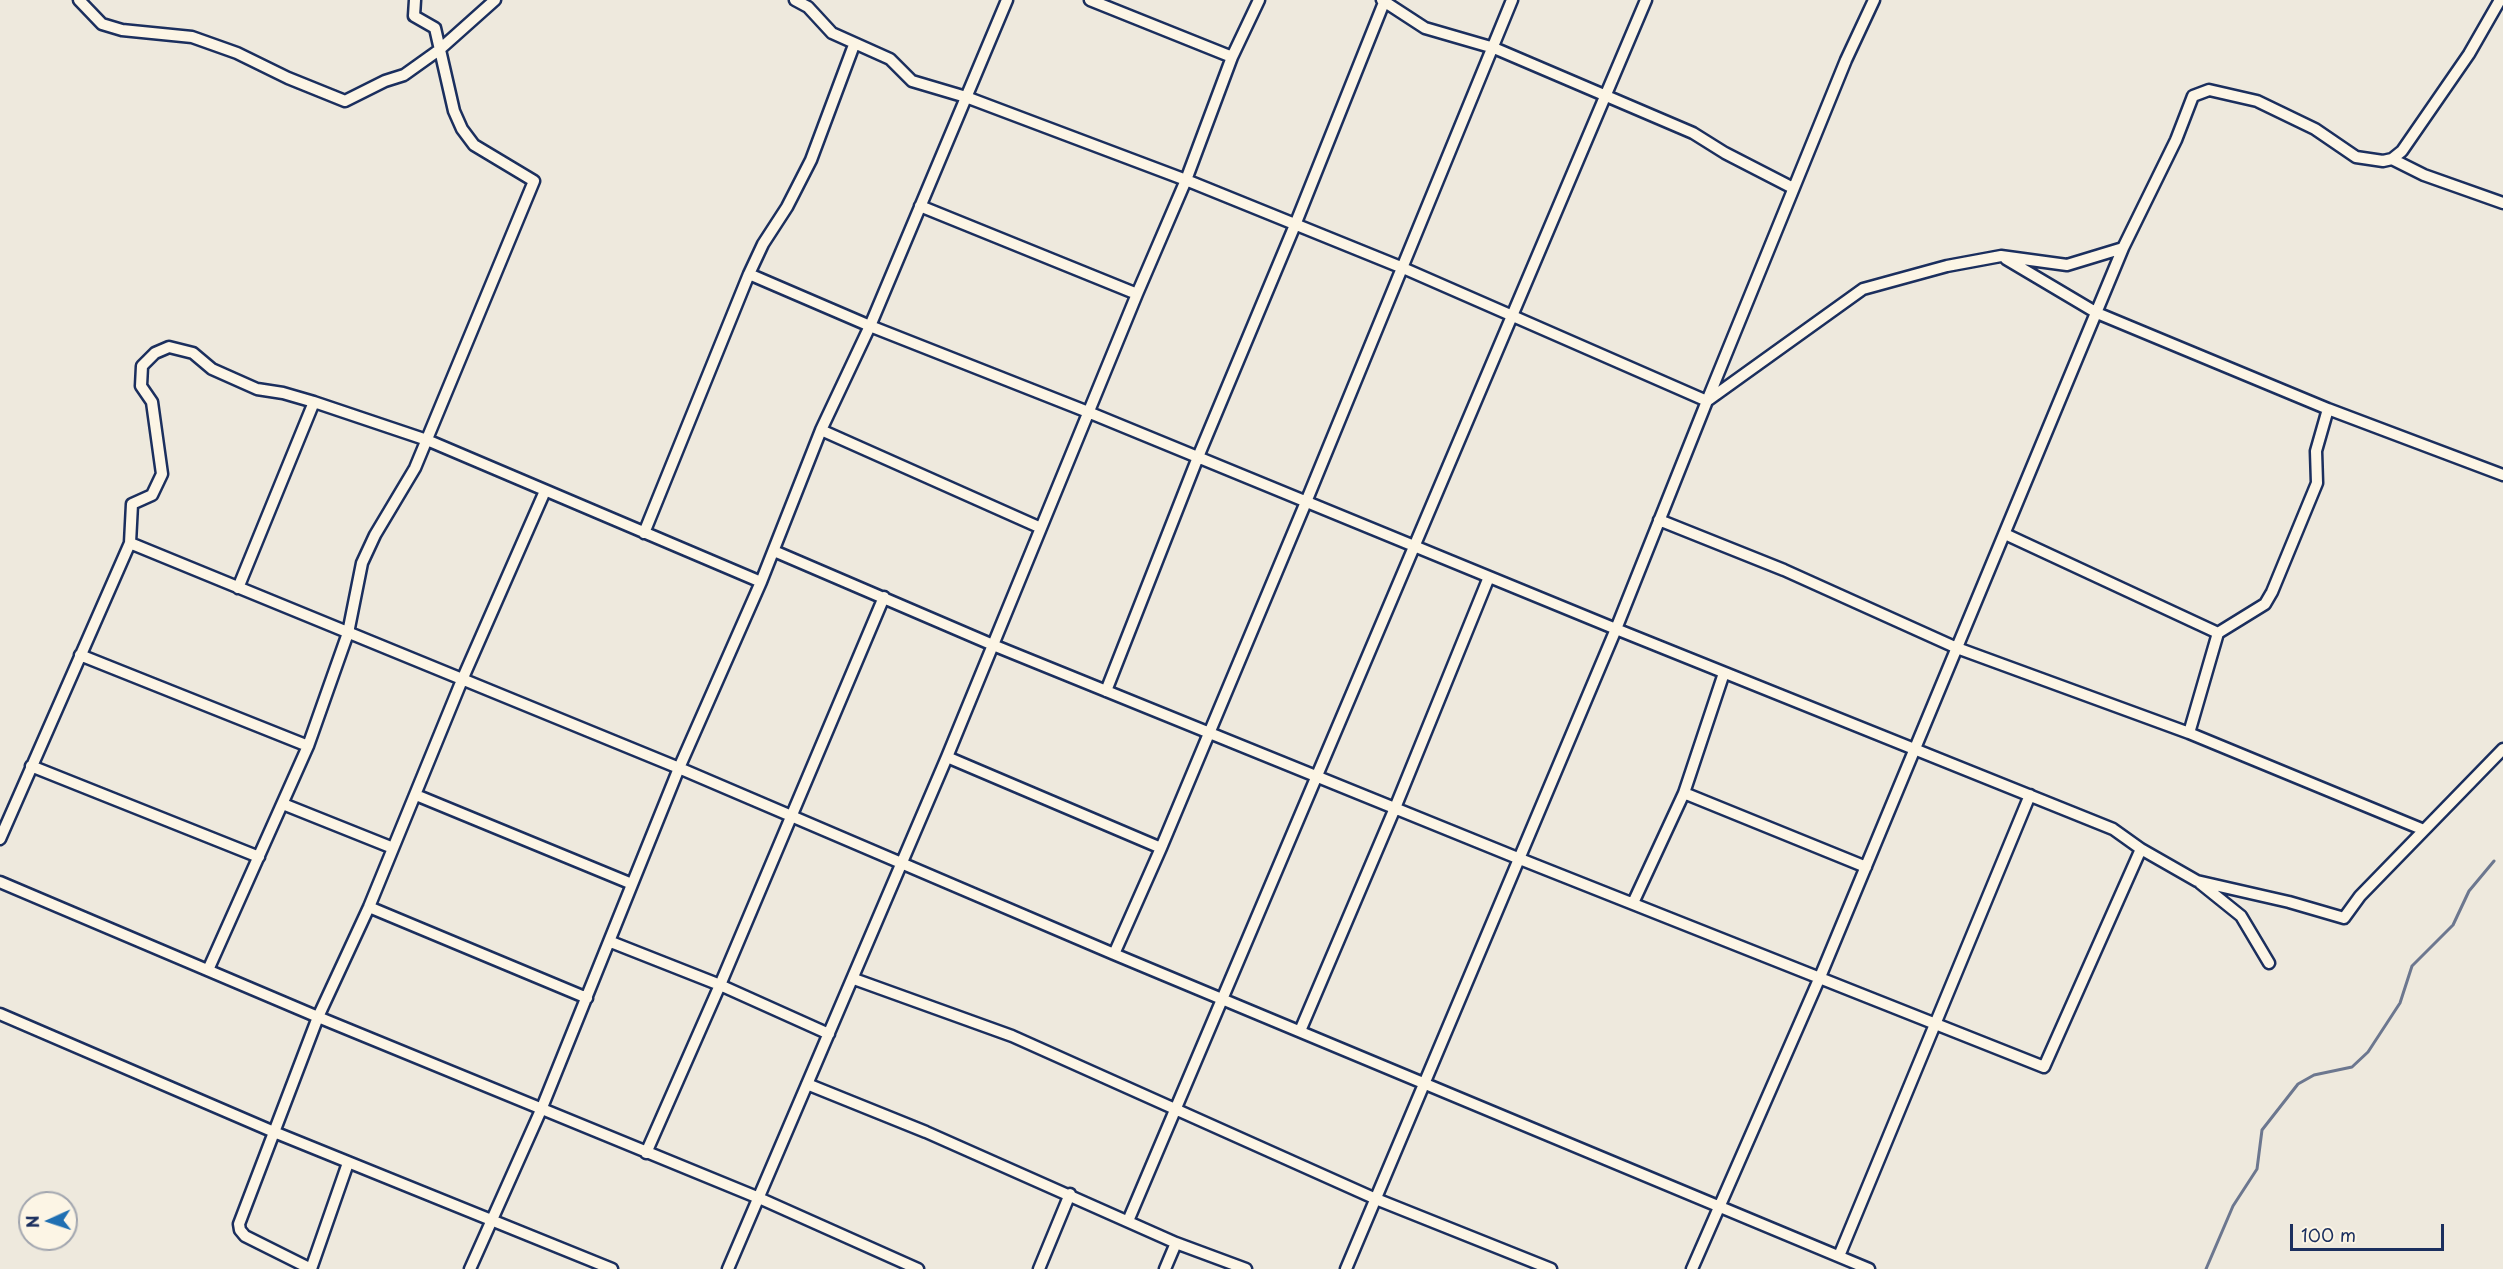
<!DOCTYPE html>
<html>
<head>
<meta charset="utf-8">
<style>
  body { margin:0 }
  #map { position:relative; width:2503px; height:1269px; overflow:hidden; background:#eee9dd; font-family:"Playpen Sans",sans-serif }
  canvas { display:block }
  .north { position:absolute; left:18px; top:1191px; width:60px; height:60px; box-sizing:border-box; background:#fcf5e5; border:2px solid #a2a6af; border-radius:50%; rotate:267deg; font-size:16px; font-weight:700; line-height:24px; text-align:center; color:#1b2f5e }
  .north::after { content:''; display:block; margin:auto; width:21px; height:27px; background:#1f6fb2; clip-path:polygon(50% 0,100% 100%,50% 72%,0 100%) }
  .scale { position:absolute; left:2290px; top:1224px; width:154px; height:27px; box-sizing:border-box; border:3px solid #1b2f5e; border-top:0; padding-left:8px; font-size:18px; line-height:21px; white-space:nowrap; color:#1b2f5e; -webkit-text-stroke:4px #fcf5e5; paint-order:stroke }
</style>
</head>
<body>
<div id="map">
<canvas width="2503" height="1269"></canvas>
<div class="north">N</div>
<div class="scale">100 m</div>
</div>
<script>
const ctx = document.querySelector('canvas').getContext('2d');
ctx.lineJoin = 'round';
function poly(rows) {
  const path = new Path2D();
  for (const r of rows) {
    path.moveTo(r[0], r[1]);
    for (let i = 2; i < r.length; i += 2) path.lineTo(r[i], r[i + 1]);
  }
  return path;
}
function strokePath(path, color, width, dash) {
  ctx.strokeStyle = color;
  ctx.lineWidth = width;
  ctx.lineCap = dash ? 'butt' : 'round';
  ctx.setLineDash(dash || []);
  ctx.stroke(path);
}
strokePath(poly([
  [2206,1269,2233,1206,2257,1169,2262,1130,2298,1084,2314,1075,2352,1067,2368,1052,2400,1003,2412,966,2453,925,2469,891,2494,861]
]), '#6c778f', 3);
const minor = poly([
  [79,0,102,24,122,30,192,37,237,53,288,78,345,101,385,81,404,75,439,50,495,0],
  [795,0,808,7,832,33,890,59,912,81,966,97,1186,180,1403,268,1707,401,1846,60,1874,0],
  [1090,0,1232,57],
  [1382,0,1425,28,1494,48,1693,133,1725,153,1793,188],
  [2392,159,2424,175,2503,203],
  [920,206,1137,294],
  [2006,259,2097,313,2328,409,2503,475],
  [749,274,870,326,1088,412,1616,629,2113,829,2141,849,2197,881,2289,902,2344,918,2360,896,2503,749],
  [821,430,1041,528],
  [1659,520,1784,570,1957,648,2189,733,2424,830],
  [644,533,749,274,763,244,787,207,811,160,854,45],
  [2005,534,2218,633,2265,604,2272,592,2317,483,2316,451,2328,409],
  [130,543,679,768,1114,954,1869,1269],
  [774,551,993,645,1520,859,2044,1067,2141,849],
  [238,588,314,402],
  [80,655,308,746],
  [1106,691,1198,457,1295,225,1385,0],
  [2189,733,2218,633],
  [947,757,1161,848],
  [31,766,259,857],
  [1684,793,1866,867],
  [416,795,632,884],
  [283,804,393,848],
  [0,839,130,543,132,504,152,495,162,474,152,402,141,386,142,366,155,353,169,347,193,353,212,369,257,389,283,393,314,402,427,440,761,582],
  [0,882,318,1017,759,1198,918,1269],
  [2200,883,2241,916,2269,963],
  [1633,903,1684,793,1724,673],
  [369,907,587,998],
  [611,942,720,985,829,1034],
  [1114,954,1161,848,1306,502,1512,0],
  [208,970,308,746,348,633,362,563,375,535,415,468,534,181,474,145,462,129,454,111,435,28,414,16,415,0],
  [854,979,1012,1036,1376,1199,1551,1269],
  [0,1014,274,1132,612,1269],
  [1300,1031,1395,808,1489,577],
  [807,1084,926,1132,1176,1243,1246,1269],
  [646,1153,720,985,884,597],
  [1128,1221,1646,0],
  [1839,1256,2030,795],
  [311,1269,245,1236,240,1230,239,1224,318,1017,369,907,462,680,545,491],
  [311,1269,348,1163],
  [470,1269,541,1110,679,768,761,582,821,430,870,326,1007,0],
  [728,1269,947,757,1137,294,1186,180,1232,57,1259,0],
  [1039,1269,1070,1194],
  [1165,1269,1176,1243],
  [1346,1269,1616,629,1707,401,1863,289,1947,266,2001,256,2067,265,2123,248,2176,140,2193,96,2209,90,2257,101,2315,129,2356,157,2383,161,2392,159,2402,151,2469,54,2500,0],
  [1692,1269,1820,977,2123,248]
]);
strokePath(minor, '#1b2f5e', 15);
strokePath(minor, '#fcf5e5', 10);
</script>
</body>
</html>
